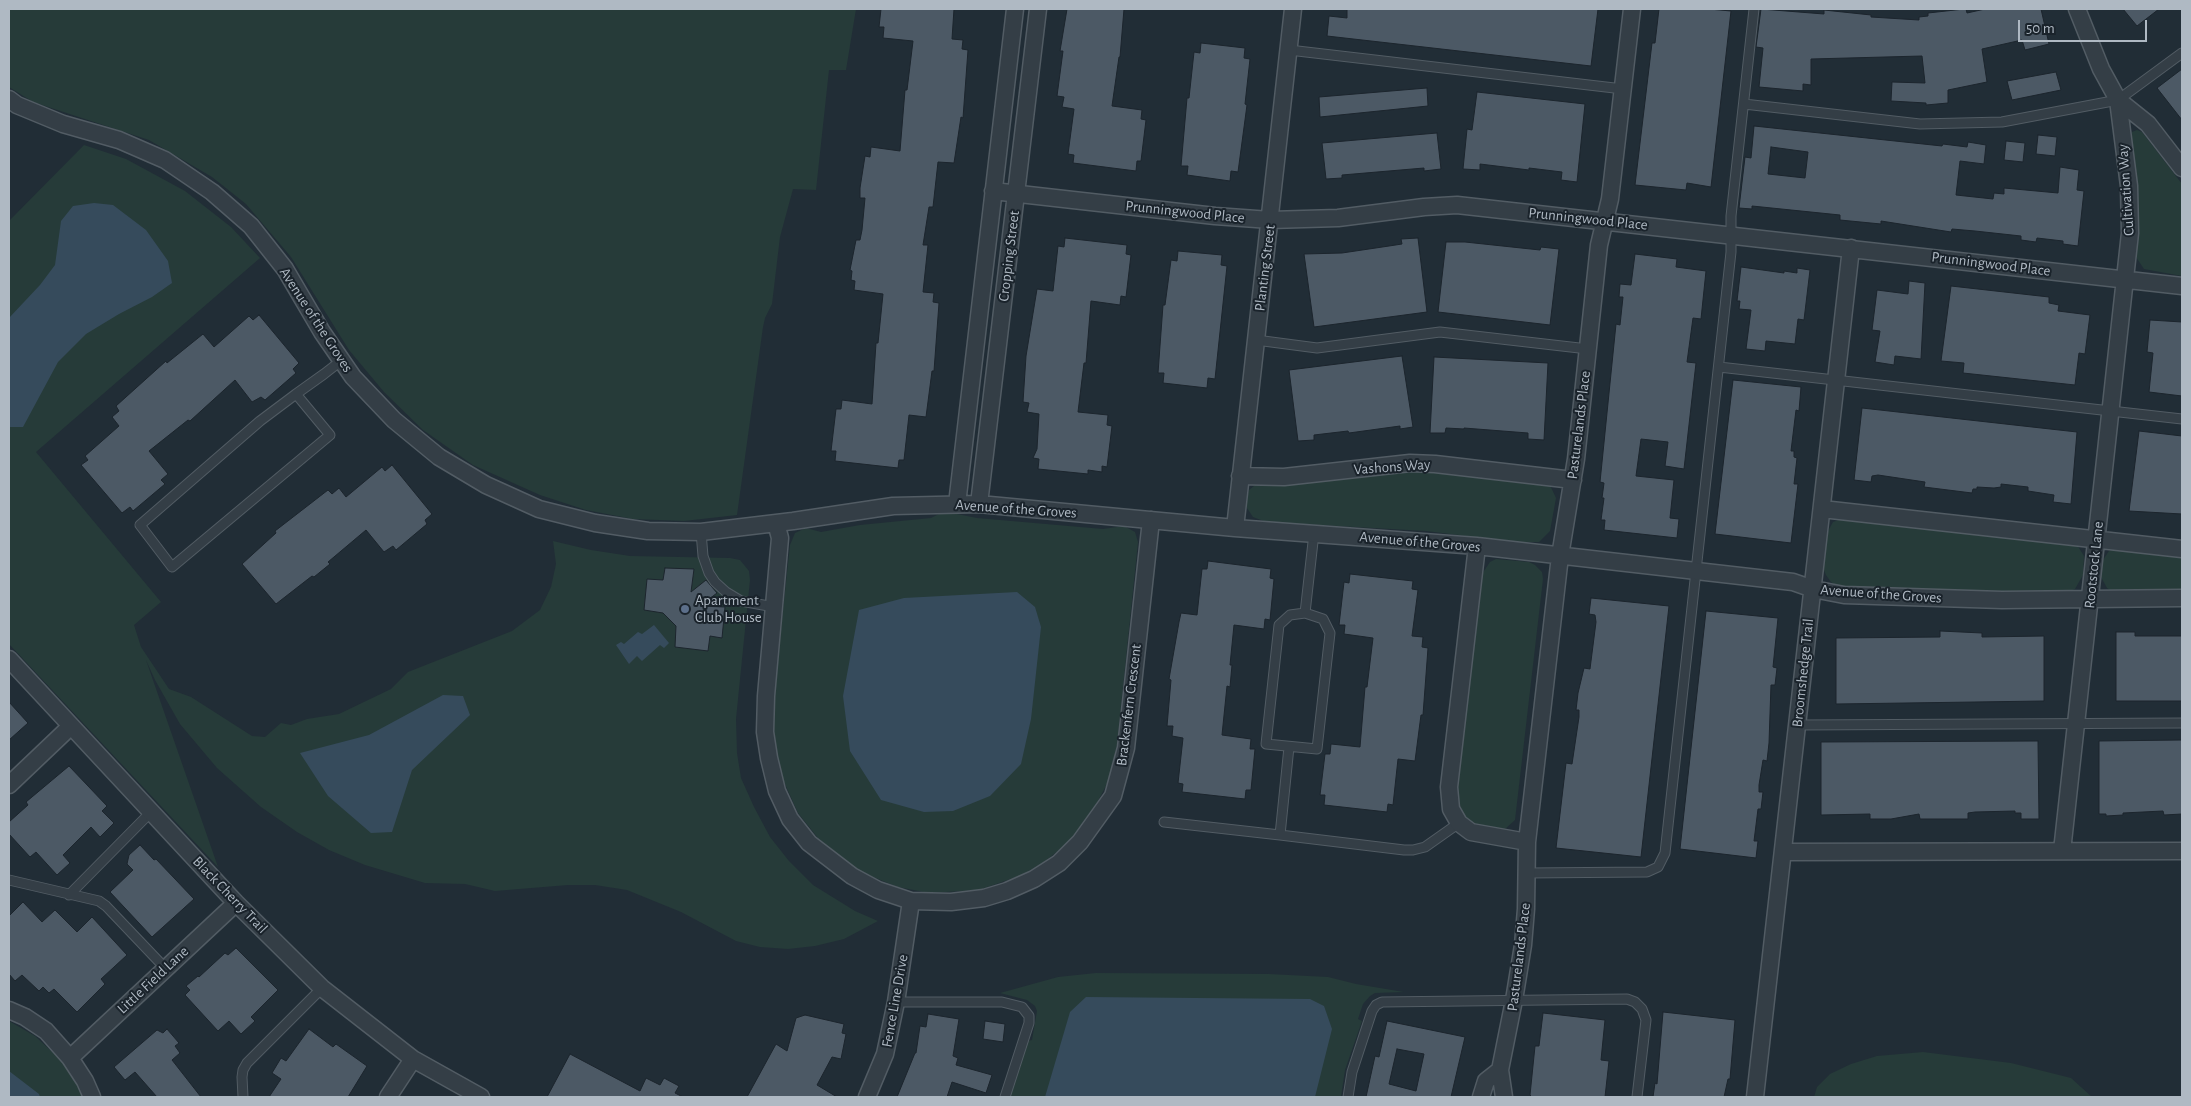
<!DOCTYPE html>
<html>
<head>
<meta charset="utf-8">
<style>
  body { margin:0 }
  #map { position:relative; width:2191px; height:1106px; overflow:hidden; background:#212d36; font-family:"Alegreya Sans",sans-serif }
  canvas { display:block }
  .frame { position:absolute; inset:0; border:10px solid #afb9c3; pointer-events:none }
  .scale { position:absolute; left:2018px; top:20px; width:129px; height:22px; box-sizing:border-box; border:2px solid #afb9c3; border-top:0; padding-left:6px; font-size:15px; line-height:18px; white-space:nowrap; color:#afb9c3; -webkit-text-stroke:4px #1a232b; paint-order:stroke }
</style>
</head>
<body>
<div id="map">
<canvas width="2191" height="1106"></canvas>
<div class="frame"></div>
<div class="scale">50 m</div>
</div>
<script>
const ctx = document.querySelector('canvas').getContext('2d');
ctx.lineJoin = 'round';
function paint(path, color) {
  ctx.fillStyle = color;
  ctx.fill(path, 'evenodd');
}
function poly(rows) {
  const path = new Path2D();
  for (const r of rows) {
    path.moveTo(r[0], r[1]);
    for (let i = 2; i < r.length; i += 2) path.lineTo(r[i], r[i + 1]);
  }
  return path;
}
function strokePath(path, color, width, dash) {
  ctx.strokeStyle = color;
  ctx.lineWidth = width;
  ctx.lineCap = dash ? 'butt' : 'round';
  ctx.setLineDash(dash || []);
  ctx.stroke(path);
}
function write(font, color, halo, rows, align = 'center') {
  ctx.font = font + ' "Alegreya Sans",sans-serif';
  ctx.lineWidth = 4;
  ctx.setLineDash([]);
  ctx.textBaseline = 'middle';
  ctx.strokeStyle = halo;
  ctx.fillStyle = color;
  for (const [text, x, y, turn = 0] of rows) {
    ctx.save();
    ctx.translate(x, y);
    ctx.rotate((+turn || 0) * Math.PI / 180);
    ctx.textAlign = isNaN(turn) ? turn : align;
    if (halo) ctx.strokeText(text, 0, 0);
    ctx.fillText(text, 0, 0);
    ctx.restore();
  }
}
paint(poly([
  [9,9,856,9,846,70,829,70,816,190,793,189,780,237,772,304,765,318,763,327,737,515,684,521,633,519,586,510,540,495,473,465,423,430,384,392,349,350,291,257,246,204,212,177,149,140,33,102,9,87],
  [2137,130,2142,132,2182,184,2182,276,2144,269,2136,257,2137,190,2130,135,2132,132],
  [84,145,126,159,185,191,231,227,260,258,36,452,161,602,134,625,141,647,169,689,191,697,252,736,265,737,281,723,291,725,307,719,339,714,391,689,408,672,512,631,540,610,551,587,556,564,553,541,591,550,630,556,730,558,740,560,749,571,750,580,736,719,737,753,741,778,754,807,770,837,789,861,813,885,855,911,878,921,844,939,815,946,788,949,760,947,736,941,681,912,627,890,595,885,568,885,495,891,465,884,425,883,365,865,329,850,297,832,261,807,217,768,180,724,155,680,146,660,218,867,9,644,9,221],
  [1405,468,1549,483,1556,498,1550,531,1539,542,1515,542,1426,531,1266,522,1253,517,1247,508,1246,502,1249,490,1259,482],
  [941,513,952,513,977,518,1103,529,1124,526,1135,532,1138,542,1117,745,1108,782,1098,801,1069,842,1044,862,1022,875,979,890,929,893,898,887,868,875,854,868,818,838,798,813,784,782,773,741,772,713,790,545,795,533,806,528,821,532,860,525,931,518],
  [1844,518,2077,545,2084,556,2083,575,2075,589,2063,594,1849,589,1838,587,1831,582,1826,575,1823,568,1824,557,1828,531,1833,522],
  [2119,548,2182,555,2182,592,2113,592,2107,588,2101,577,2101,563,2109,551],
  [1496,559,1529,562,1535,565,1542,572,1543,579,1515,820,1505,829,1498,831,1478,829,1462,818,1456,801,1482,574,1490,562],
  [1096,973,1269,974,1328,977,1356,984,1404,992,1375,993,1370,996,1363,1004,1358,1019,1362,1021,1345,1070,1341,1097,1010,1097,1028,1041,1032,1040,1037,1011,1035,1006,1027,1000,1000,993,1058,977],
  [9,1021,35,1036,61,1060,71,1073,83,1097,9,1097],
  [1923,1052,2011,1063,2071,1078,2092,1097,1814,1097,1817,1087,1830,1074,1851,1064,1877,1056]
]), '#263b39');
paint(poly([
  [94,203,113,205,146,230,168,261,172,283,152,297,119,314,86,334,58,362,23,427,9,427,9,318,40,285,55,265,61,221,73,206],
  [1017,592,1035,607,1041,627,1031,719,1021,764,990,796,953,811,924,812,881,800,850,751,843,696,859,610,904,598],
  [654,625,669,643,664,648,660,645,642,661,637,656,629,664,616,645,621,642,624,644,638,632,642,634],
  [443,695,463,696,470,715,412,770,392,832,371,833,328,796,300,753,369,735],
  [1086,997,1310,999,1324,1006,1332,1029,1315,1097,1045,1097,1070,1012],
  [9,1071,39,1094,40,1097,9,1097]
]), '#364b5c');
const building = poly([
  [881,9,954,9,952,39,963,40,962,49,968,50,963,118,961,117,954,163,938,162,933,207,929,207,923,245,928,245,923,292,934,293,933,302,939,303,934,371,932,371,926,417,909,415,904,460,899,460,898,468,835,461,836,451,831,451,836,409,841,409,842,400,872,404,876,343,878,343,883,294,854,290,855,281,851,280,852,271,850,270,856,240,860,240,862,230,865,198,860,198,860,188,865,156,870,157,871,147,900,151,905,90,907,90,908,82,913,41,883,38,884,27,879,27,881,9],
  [1067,9,1124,9,1120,57,1119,57,1112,106,1142,110,1141,119,1146,120,1141,161,1137,161,1136,171,1073,163,1074,155,1068,154,1074,109,1062,107,1064,97,1057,96,1063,51,1060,51,1067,9],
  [1347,9,1598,9,1591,66,1327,36,1329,16,1347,18,1347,9],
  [1659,9,1709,9,1731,11,1711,187,1687,183,1686,190,1635,185,1652,43,1655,43,1659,9],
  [1761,9,1824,14,1824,10,1871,15,1871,17,1919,20,1919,17,1928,16,1928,13,1964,9,1966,9,1967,13,1985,9,2041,9,2049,44,2025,50,2022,40,1982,49,1987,82,1948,90,1948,103,1926,105,1926,103,1891,101,1892,82,1925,83,1922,56,1811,59,1811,85,1803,84,1803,91,1759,87,1763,48,1756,47,1761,9],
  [2123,9,2159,9,2137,26,2123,9],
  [1201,43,1245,48,1244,58,1250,59,1245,104,1247,105,1238,172,1231,171,1230,181,1187,175,1188,166,1181,166,1187,98,1189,98,1194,52,1200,53,1201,43],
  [2182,69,2182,120,2157,88,2182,69],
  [2056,72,2061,90,2012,100,2007,81,2056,72],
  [1427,88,1428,106,1320,117,1319,97,1427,88],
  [1477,92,1585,104,1577,182,1561,180,1562,172,1529,168,1529,170,1480,164,1480,170,1463,169,1467,129,1472,130,1477,92],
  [1754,126,1942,146,1943,144,1967,147,1968,142,1986,145,1984,164,1960,161,1956,195,1993,199,1994,193,2004,194,2004,188,2058,193,2060,167,2079,170,2077,190,2084,191,2078,246,2063,244,2063,241,2037,238,2036,242,2021,240,2021,236,1975,231,1952,229,1951,232,1881,221,1881,224,1840,220,1840,215,1752,206,1752,209,1739,208,1745,157,1751,158,1754,126],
  [1771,147,1808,152,1805,178,1768,174,1771,147],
  [1437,133,1441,169,1424,171,1424,168,1342,175,1342,178,1326,179,1322,143,1437,133],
  [2038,135,2057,137,2055,156,2036,154,2038,135],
  [2006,141,2025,143,2023,162,2004,160,2006,141],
  [1065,238,1127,245,1126,254,1131,255,1126,297,1121,296,1120,305,1091,301,1086,363,1084,363,1078,412,1108,415,1107,425,1112,426,1107,467,1102,466,1102,472,1088,470,1088,474,1038,469,1039,459,1033,458,1037,449,1039,414,1027,412,1029,403,1023,402,1026,356,1037,289,1053,291,1058,246,1064,247,1065,238],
  [1418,238,1427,312,1314,327,1304,254,1342,253,1389,246,1402,244,1401,239,1418,238],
  [1446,242,1465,242,1540,250,1541,247,1559,249,1550,325,1438,312,1446,242],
  [1178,251,1222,255,1221,265,1227,266,1215,379,1208,378,1207,388,1163,383,1164,373,1158,373,1163,305,1165,305,1171,260,1177,261,1178,251],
  [1635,254,1677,259,1676,267,1706,271,1701,319,1693,318,1687,362,1696,363,1684,469,1665,466,1668,442,1641,439,1636,476,1674,480,1670,518,1679,519,1677,538,1604,530,1605,520,1601,520,1604,498,1602,498,1604,483,1600,482,1616,324,1620,325,1623,297,1619,297,1620,284,1631,285,1635,254],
  [1741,267,1784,273,1784,271,1797,273,1797,268,1810,270,1804,320,1798,319,1795,344,1766,341,1765,351,1746,349,1751,310,1739,309,1740,301,1737,301,1741,267],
  [1909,281,1925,283,1921,359,1895,356,1894,365,1875,362,1880,331,1872,330,1877,290,1908,294,1909,281],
  [1951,286,2049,297,2049,303,2059,305,2058,311,2090,315,2085,354,2079,353,2075,385,1963,373,1964,363,1941,361,1951,286],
  [259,315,299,363,293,369,296,373,265,400,261,397,252,402,235,380,190,421,188,420,149,451,168,474,161,480,165,484,133,511,130,507,122,513,81,465,88,460,85,456,119,426,112,417,119,411,116,406,166,361,167,363,203,334,214,347,249,316,253,320,259,315],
  [2150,320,2182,322,2182,396,2149,392,2153,353,2147,352,2150,320],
  [1402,356,1413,427,1400,429,1400,426,1349,433,1348,431,1314,435,1314,440,1298,441,1289,370,1402,356],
  [1434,357,1548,363,1544,440,1528,439,1528,433,1464,428,1464,429,1446,428,1445,433,1430,433,1434,357],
  [1733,380,1801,387,1799,411,1796,410,1791,451,1794,451,1794,457,1797,458,1794,484,1798,484,1791,543,1715,534,1733,380],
  [1862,408,2077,432,2071,504,2053,502,2054,495,2028,491,2028,487,2001,484,2001,487,1994,488,1977,487,1977,489,1973,489,1972,493,1924,487,1925,482,1878,475,1872,476,1871,482,1854,480,1862,408],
  [2139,431,2182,436,2182,514,2129,511,2139,431],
  [392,465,432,514,425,520,427,524,396,550,393,546,384,552,366,530,328,562,330,564,314,577,312,576,276,604,242,564,276,533,275,531,328,490,332,494,339,488,346,497,382,467,385,471,392,465],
  [1208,561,1271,569,1270,578,1274,579,1270,620,1265,619,1264,629,1234,625,1230,665,1232,665,1230,687,1227,686,1222,735,1251,739,1250,749,1255,749,1251,790,1246,790,1245,799,1182,792,1183,784,1178,783,1183,738,1172,736,1173,726,1167,726,1171,680,1169,679,1179,622,1181,613,1197,615,1202,569,1207,569,1208,561],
  [665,568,694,569,691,592,706,580,717,593,700,606,725,607,722,638,710,636,708,651,675,647,676,626,663,613,644,610,647,579,663,580,665,568],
  [1350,574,1413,581,1412,589,1418,590,1412,636,1423,637,1422,647,1428,648,1423,715,1421,715,1415,761,1398,759,1393,805,1388,804,1387,812,1324,805,1325,795,1320,795,1325,754,1330,754,1331,744,1360,747,1365,687,1367,687,1373,638,1344,634,1345,625,1339,625,1344,582,1349,583,1350,574],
  [1591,598,1669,606,1641,857,1556,848,1566,763,1572,764,1579,717,1579,710,1576,710,1578,693,1584,668,1590,669,1591,661,1596,622,1595,615,1589,614,1591,598],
  [1706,611,1778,618,1773,667,1777,668,1775,685,1771,685,1769,743,1767,761,1763,760,1759,785,1759,792,1763,792,1761,809,1758,809,1754,841,1758,841,1756,858,1680,849,1706,611],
  [1940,631,1982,633,1982,637,2044,636,2044,701,1836,704,1836,638,1940,637,1940,631],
  [2116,632,2135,632,2135,636,2182,636,2182,701,2116,701,2116,632],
  [9,702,28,723,9,740,9,702],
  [2182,740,2182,814,2164,815,2163,811,2123,813,2123,815,2106,816,2106,814,2099,814,2099,741,2182,740],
  [2038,741,2039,819,2021,819,2021,813,2015,813,2015,811,1975,812,1968,813,1968,819,1920,819,1919,814,1891,819,1870,819,1870,814,1821,815,1821,742,2038,741],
  [69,766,107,806,102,811,114,823,100,837,91,827,63,855,70,863,57,875,36,852,30,857,9,834,9,822,28,805,26,802,69,766],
  [140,845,154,860,156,859,194,899,152,937,110,892,133,870,127,864,129,855,140,845],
  [23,902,42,922,55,910,77,932,92,917,127,955,101,979,105,984,77,1012,54,989,49,993,43,987,39,991,22,975,15,981,9,974,9,916,23,902],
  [236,948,278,990,251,1017,255,1021,241,1034,229,1021,218,1031,185,995,190,990,186,986,198,976,199,977,225,953,228,955,236,948],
  [1663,1012,1735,1020,1730,1079,1728,1079,1724,1097,1653,1097,1655,1083,1657,1084,1663,1012],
  [1543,1013,1605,1020,1601,1060,1609,1061,1605,1097,1532,1097,1530,1095,1535,1046,1539,1046,1543,1013],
  [928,1014,959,1019,953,1056,958,1058,956,1065,992,1075,986,1093,952,1082,947,1097,897,1097,915,1053,916,1053,920,1026,926,1027,928,1014],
  [805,1015,844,1024,842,1033,846,1034,841,1059,832,1057,817,1085,837,1097,747,1097,776,1044,787,1051,796,1018,805,1015],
  [985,1021,1005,1024,1003,1042,983,1039,985,1021],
  [1387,1021,1465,1037,1451,1097,1366,1097,1375,1056,1379,1057,1387,1021],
  [1397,1049,1424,1054,1416,1091,1389,1084,1397,1049],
  [167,1029,179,1043,175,1046,180,1053,172,1060,201,1097,157,1097,135,1072,125,1080,114,1067,157,1030,163,1033,167,1029],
  [309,1029,333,1047,336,1044,367,1066,348,1097,269,1097,281,1079,272,1073,281,1058,286,1061,309,1029],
  [570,1054,640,1091,646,1078,660,1085,664,1078,679,1086,675,1093,683,1097,547,1097,570,1054]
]);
paint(building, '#4c5965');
strokePath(building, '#1c252d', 1);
const service = poly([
  [1289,50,1623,89],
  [1744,104,1920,124,2002,122,2118,100,2182,53],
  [1256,340,1317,348,1440,332,1588,349],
  [1719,367,2182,419],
  [296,394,330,435,172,567,140,525,260,421,296,394,324,374,342,360],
  [701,532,703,556,709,573,715,582,726,592,741,601,774,607],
  [1305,613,1323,619,1330,633,1317,749,1266,744,1279,625,1290,615,1305,613],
  [1305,613,1314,533],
  [1798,725,2182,723],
  [1164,822,1280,835,1289,747],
  [1280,835,1404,850,1413,850,1425,847,1459,823],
  [1527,873,1647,872,1658,867,1665,853,1731,252,1731,216,1754,9],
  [9,880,99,901,106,906,166,969],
  [69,895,151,812],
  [896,1002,1002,1002,1022,1007,1029,1016,1029,1023,1005,1097],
  [243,1097,242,1077,243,1070,247,1063,322,988],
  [1348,1097,1352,1072,1372,1011,1376,1005,1382,1002,1627,999,1635,1002,1642,1009,1646,1020,1637,1097]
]);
const minor = poly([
  [2077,9,2101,69,2118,100,2148,124,2182,168],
  [9,99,17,105,63,124,119,140,165,160,212,192,251,226,285,269,322,332,353,377,394,420,439,457,486,485,539,509,595,523,648,531,701,532,793,521,893,506,979,504,1235,528,1477,546,1793,582,1813,589,1844,595,2002,600,2182,598],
  [993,191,1215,216,1270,220,1338,218,1424,207,1457,205,2182,286],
  [1240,476,1284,477,1410,463,1435,464,1573,480],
  [957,504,1015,9],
  [979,504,1038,9],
  [1822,509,2182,549],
  [776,523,780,538,766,696,765,732,769,758,777,791,790,819,809,843,852,876,878,890,911,901,951,902,984,898,1007,891,1034,879,1059,863,1080,842,1113,796,1126,748,1151,520],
  [1235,528,1293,9],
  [1477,546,1449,787,1451,809,1459,823,1471,832,1527,842],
  [9,659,236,903,322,988,413,1059,481,1097],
  [9,785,70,727],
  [2062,851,2130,233,2129,186,2118,100],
  [1783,852,2182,851],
  [9,1010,25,1017,46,1031,70,1058,85,1081,92,1097],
  [70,1058,236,903],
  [388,1097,413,1059],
  [867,1097,885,1054,896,1002,911,901],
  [1481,1097,1486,1081,1500,1070],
  [1504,1097,1500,1070,1514,1000,1523,945,1526,909,1527,842,1560,556,1576,459,1599,245,1610,199,1632,9],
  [1755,1097,1851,248]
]);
strokePath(service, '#525c64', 11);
strokePath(minor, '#525c64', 19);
strokePath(service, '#343e46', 9);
strokePath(minor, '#343e46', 16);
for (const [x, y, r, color] of [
  [685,609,5,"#5c6f8a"]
]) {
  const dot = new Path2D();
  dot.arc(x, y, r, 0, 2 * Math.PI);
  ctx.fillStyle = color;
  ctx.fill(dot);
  strokePath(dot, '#1a232b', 2);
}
write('15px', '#afb9c3', '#1a232b', [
  ["Cultivation Way",2126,190,-94],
  ["Prunningwood Place",1185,212,6],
  ["Prunningwood Place",1588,219,6],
  ["Cropping Street",1009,256,-83],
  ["Prunningwood Place",1991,264,7],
  ["Planting Street",1265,268,-83],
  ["Avenue of the Groves",316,320,57],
  ["Pasturelands Place",1579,425,-83],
  ["Vashons Way",1392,467,-4],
  ["Avenue of the Groves",1016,509,4],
  ["Avenue of the Groves",1420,542,5],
  ["Rootstock Lane",2094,565,-84],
  ["Avenue of the Groves",1881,594,4],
  ["Broomshedge Trail",1803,673,-84],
  ["Brackenfern Crescent",1129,705,-83],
  ["Black Cherry Trail",230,895,46],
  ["Pasturelands Place",1519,957,-83],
  ["Little Field Lane",153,980,-43],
  ["Fence Line Drive",895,1001,-80]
]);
write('15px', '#afb9c3', '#1a232b', [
  ["Apartment",695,600],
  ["Club House",695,617]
], 'left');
</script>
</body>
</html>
